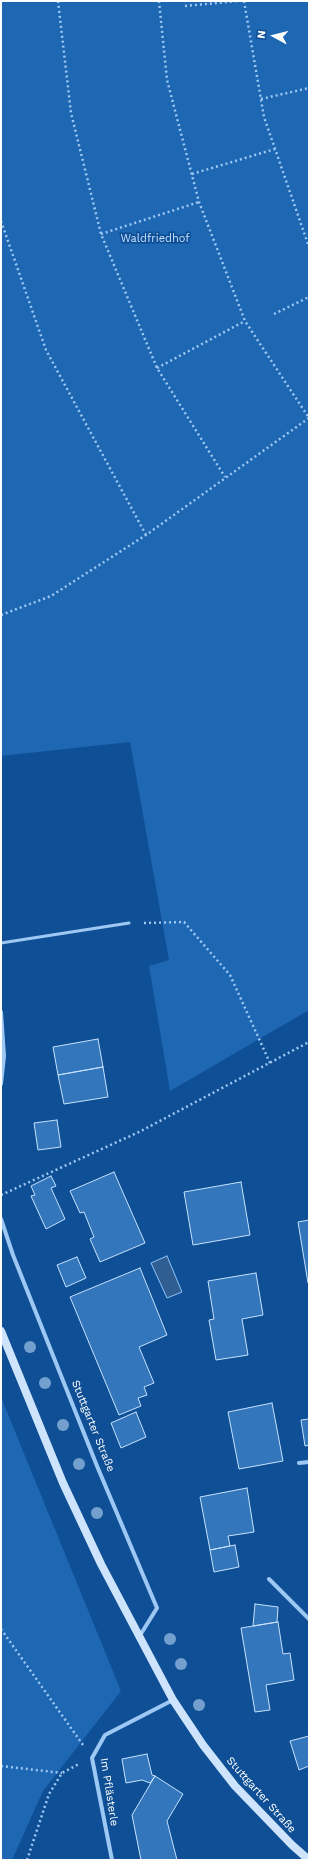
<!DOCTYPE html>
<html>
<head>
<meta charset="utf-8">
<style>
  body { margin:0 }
  #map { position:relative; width:310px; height:1861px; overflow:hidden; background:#0f4f96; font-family:"Work Sans",sans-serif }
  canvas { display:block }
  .frame { position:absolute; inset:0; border:2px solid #fff; pointer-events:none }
  .north { position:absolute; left:254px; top:16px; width:40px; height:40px; -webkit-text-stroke:3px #0f4f96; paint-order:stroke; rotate:277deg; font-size:11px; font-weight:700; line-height:16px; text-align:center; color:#fff }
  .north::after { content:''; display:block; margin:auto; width:14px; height:18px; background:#fff; clip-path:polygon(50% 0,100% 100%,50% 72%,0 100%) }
</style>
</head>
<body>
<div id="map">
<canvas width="310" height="1861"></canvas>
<div class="frame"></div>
<div class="north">N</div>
</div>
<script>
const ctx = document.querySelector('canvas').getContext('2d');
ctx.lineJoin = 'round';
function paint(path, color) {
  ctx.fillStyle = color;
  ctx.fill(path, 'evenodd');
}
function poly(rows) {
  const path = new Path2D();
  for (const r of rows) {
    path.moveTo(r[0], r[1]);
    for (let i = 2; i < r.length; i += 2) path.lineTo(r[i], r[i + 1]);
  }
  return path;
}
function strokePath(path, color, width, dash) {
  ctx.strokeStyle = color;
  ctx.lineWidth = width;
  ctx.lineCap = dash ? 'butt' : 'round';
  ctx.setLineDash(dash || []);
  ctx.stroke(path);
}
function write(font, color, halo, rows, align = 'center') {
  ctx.font = font + ' "Work Sans",sans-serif';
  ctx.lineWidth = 3.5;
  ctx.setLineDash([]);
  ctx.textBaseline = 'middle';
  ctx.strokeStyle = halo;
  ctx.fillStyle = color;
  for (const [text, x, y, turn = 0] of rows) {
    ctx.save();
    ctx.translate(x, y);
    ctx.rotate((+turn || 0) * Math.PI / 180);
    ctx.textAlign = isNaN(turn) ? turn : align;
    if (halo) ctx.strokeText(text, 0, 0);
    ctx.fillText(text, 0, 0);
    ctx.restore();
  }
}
paint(poly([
  [1,1,309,1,309,1010,170,1091,149,966,169,960,130,742,1,756],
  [1,1397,121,1691,43,1791,12,1860,1,1860]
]), '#1e67b3');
const water = poly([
  [167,1256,182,1292,167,1298,151,1263,167,1256]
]);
paint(water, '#305e92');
strokePath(water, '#8fc4f8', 1);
const building = poly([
  [98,1039,103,1067,58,1075,53,1047,98,1039],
  [103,1067,108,1097,64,1104,58,1075,103,1067],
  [57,1120,61,1147,38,1150,34,1123,57,1120],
  [114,1172,145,1243,100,1262,90,1239,94,1237,84,1212,80,1213,70,1191,114,1172],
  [51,1176,56,1186,51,1188,65,1219,46,1229,31,1196,35,1195,31,1186,51,1176],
  [241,1182,250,1235,193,1245,184,1192,241,1182],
  [309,1220,309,1283,308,1283,298,1222,309,1220],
  [77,1257,86,1278,66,1287,57,1265,77,1257],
  [140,1268,167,1335,139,1347,154,1383,144,1387,147,1395,138,1398,141,1406,119,1415,70,1297,140,1268],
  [256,1273,263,1315,242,1319,248,1355,216,1360,209,1320,214,1319,208,1281,256,1273],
  [272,1403,283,1461,239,1469,228,1412,272,1403],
  [136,1412,146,1437,121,1448,111,1423,136,1412],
  [309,1419,309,1445,305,1446,301,1420,309,1419],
  [247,1488,254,1532,228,1536,230,1546,210,1550,200,1497,247,1488],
  [235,1545,239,1567,214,1572,210,1550,235,1545],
  [255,1604,278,1607,277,1622,253,1626,255,1604],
  [278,1622,283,1654,290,1653,294,1680,266,1685,270,1710,255,1712,241,1628,278,1622],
  [309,1736,309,1766,299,1770,290,1741,309,1736],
  [147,1754,152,1775,155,1776,150,1783,142,1780,126,1783,122,1759,147,1754],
  [155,1776,183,1794,167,1821,177,1860,141,1860,132,1815,155,1776]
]);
paint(building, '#3376bc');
strokePath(building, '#c6e2fe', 1);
strokePath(poly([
  [58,1,71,113,101,234,157,368,225,477],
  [159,1,167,80,199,202,245,321,309,418],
  [244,1,264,117,309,247],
  [185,6,238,1],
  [261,99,309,88],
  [192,174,275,149],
  [1,221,46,350,146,535],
  [101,234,199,202],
  [274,314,309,297],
  [157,368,245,321],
  [1,615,51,596,146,535,309,418],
  [144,923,184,922,230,975,270,1063],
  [1,1195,139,1132,309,1042],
  [1,1629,83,1745],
  [1,1766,62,1773],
  [27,1860,49,1794,62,1773,79,1764]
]), '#9ec8f4', 2.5, [2, 3]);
strokePath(poly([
  [1,943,129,923]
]), '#9ec8f4', 3);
strokePath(poly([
  [1,1012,4,1056,1,1084],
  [1,1219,13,1255,97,1466,157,1608,139,1637],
  [299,1463,309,1462],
  [269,1579,309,1619],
  [112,1860,92,1758,105,1735,173,1700]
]), '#9ec8f4', 4);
strokePath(poly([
  [1,1331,63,1483,101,1564,173,1700,203,1745,235,1786,292,1845,309,1860]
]), '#cee4fd', 8);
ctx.fillStyle = '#74a0cf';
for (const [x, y] of [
  [30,1347],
  [45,1383],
  [63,1425],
  [79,1464],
  [97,1513],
  [170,1639],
  [181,1664],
  [199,1705]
]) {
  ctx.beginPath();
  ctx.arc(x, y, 6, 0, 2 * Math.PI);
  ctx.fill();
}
write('11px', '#c6e2fe', '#0f4f96', [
  ["Waldfriedhof",155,239]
]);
write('11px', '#fff', '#0f4f96', [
  ["Stuttgarter Straße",93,1426,68],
  ["Im Pflästerle",109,1792,81],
  ["Stuttgarter Straße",261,1795,48]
]);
</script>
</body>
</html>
